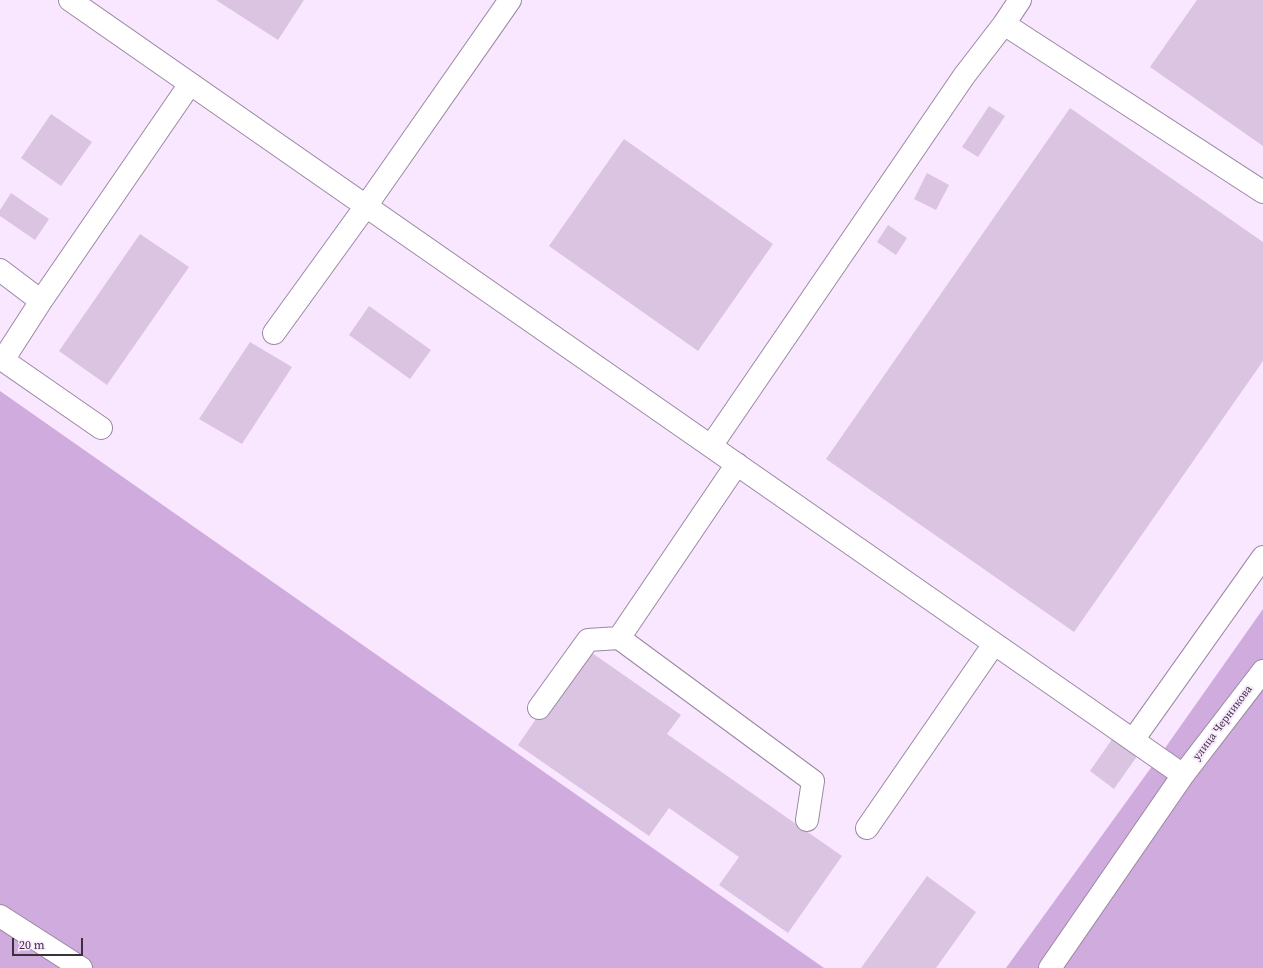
<!DOCTYPE html>
<html>
<head>
<meta charset="utf-8">
<style>
  body { margin:0 }
  #map { position:relative; width:1263px; height:968px; overflow:hidden; background:#f9e7ff; font-family:"Source Serif 4",serif }
  canvas { display:block }
  .scale { position:absolute; left:12px; top:938px; width:71px; height:18px; box-sizing:border-box; border:2px solid #3a313d; border-top:0; padding-left:5px; font-size:12px; line-height:14px; white-space:nowrap; color:#3a313d; -webkit-text-stroke:3px #f9e7ff; paint-order:stroke }
</style>
</head>
<body>
<div id="map">
<canvas width="1263" height="968"></canvas>
<div class="scale">20 m</div>
</div>
<script>
const ctx = document.querySelector('canvas').getContext('2d');
ctx.lineJoin = 'round';
function paint(path, color) {
  ctx.fillStyle = color;
  ctx.fill(path, 'evenodd');
}
function poly(rows) {
  const path = new Path2D();
  for (const r of rows) {
    path.moveTo(r[0], r[1]);
    for (let i = 2; i < r.length; i += 2) path.lineTo(r[i], r[i + 1]);
  }
  return path;
}
function strokePath(path, color, width, dash) {
  ctx.strokeStyle = color;
  ctx.lineWidth = width;
  ctx.lineCap = dash ? 'butt' : 'round';
  ctx.setLineDash(dash || []);
  ctx.stroke(path);
}
function write(font, color, halo, rows, align = 'center') {
  ctx.font = font + ' "Source Serif 4",serif';
  ctx.lineWidth = 4;
  ctx.setLineDash([]);
  ctx.textBaseline = 'middle';
  ctx.strokeStyle = halo;
  ctx.fillStyle = color;
  for (const [text, x, y, turn = 0] of rows) {
    ctx.save();
    ctx.translate(x, y);
    ctx.rotate((+turn || 0) * Math.PI / 180);
    ctx.textAlign = isNaN(turn) ? turn : align;
    if (halo) ctx.strokeText(text, 0, 0);
    ctx.fillText(text, 0, 0);
    ctx.restore();
  }
}
paint(poly([
  [0,391,824,968,0,968],
  [1263,609,1263,968,1006,968,1158,758]
]), '#d0abdd');
paint(poly([
  [216,0,304,0,278,40],
  [1197,0,1263,0,1263,146,1150,67],
  [989,106,1005,116,978,157,962,147],
  [1070,108,1263,242,1263,361,1074,632,826,459],
  [51,114,92,142,61,186,21,158],
  [624,139,773,244,698,351,549,246],
  [927,173,949,185,936,210,914,199],
  [11,193,49,219,35,240,0,216,0,210],
  [888,225,907,238,896,255,877,242],
  [140,234,189,267,107,385,59,351],
  [369,306,431,350,410,379,349,335],
  [250,342,292,367,242,444,199,419],
  [585,648,681,715,667,734,842,856,788,933,719,885,739,857,669,808,649,836,518,745],
  [1115,735,1140,752,1114,789,1090,771],
  [927,876,976,912,936,968,861,968]
]), '#dac4e1');
const minor = poly([
  [70,0,1183,775],
  [1004,24,1263,192],
  [0,270,41,301],
  [274,333,366,206,510,0],
  [101,428,3,360,41,301,190,84],
  [711,446,964,76,1004,24,1020,0],
  [737,464,619,638,813,781,807,820],
  [539,708,588,640,619,638],
  [1133,740,1263,557],
  [867,828,994,644],
  [0,916,81,968],
  [1050,968,1183,775,1263,671]
]);
strokePath(minor, '#9b87a2', 24);
strokePath(minor, '#fff', 22);
write('11px', '#3a313d', '#f9e7ff', [
  ["улица Черникова",1223,723,-53]
]);
</script>
</body>
</html>
